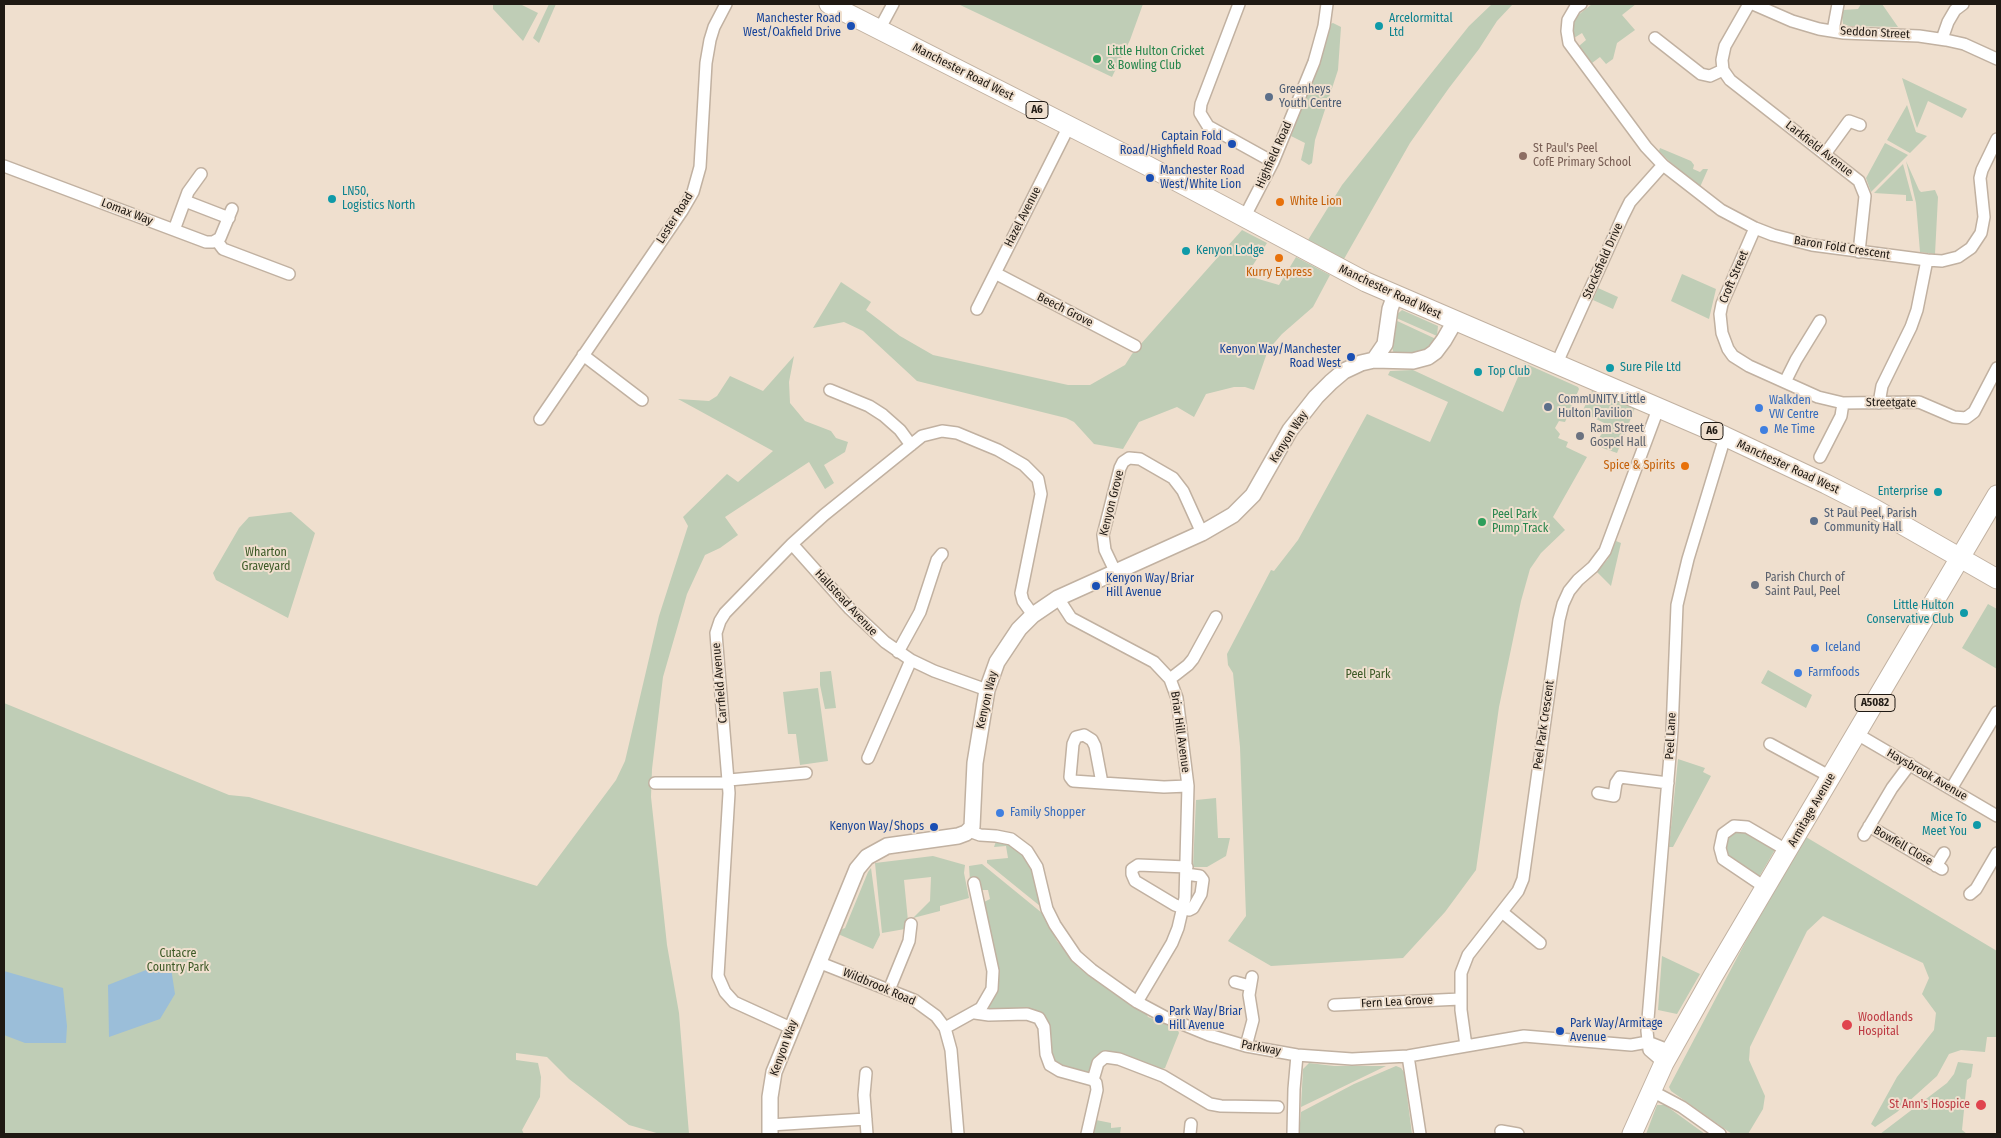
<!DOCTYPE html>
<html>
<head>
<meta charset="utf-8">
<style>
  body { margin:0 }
  #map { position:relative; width:2001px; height:1138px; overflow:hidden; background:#efdfce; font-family:"Fira Sans Condensed",sans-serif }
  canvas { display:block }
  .frame { position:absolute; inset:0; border:5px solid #1f1913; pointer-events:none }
</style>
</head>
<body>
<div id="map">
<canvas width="2001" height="1138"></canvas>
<div class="frame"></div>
</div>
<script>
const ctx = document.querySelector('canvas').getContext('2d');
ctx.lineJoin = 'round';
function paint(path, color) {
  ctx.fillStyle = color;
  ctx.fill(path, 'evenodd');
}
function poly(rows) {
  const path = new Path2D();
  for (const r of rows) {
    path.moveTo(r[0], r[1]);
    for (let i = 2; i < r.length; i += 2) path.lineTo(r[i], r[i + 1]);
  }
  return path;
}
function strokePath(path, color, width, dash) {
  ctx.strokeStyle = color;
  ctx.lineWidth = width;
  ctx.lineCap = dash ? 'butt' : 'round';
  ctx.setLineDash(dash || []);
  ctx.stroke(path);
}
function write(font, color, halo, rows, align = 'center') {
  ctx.font = font + ' "Fira Sans Condensed",sans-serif';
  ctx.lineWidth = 4;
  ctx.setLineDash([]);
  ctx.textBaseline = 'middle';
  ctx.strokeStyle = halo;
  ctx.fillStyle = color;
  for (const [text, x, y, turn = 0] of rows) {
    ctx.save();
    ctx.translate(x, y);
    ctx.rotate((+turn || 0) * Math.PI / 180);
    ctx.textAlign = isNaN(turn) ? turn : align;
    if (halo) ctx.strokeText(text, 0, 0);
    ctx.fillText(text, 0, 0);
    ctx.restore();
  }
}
paint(poly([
  [493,4,520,4,538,13,523,41,493,9],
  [549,4,556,4,539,43,533,38],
  [958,4,1143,4,1130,40,1112,77],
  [1492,4,1513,4,1497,21,1479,49,1449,88,1410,143,1344,259,1308,240,1342,185,1469,26],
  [1592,4,1636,4,1622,15,1635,30,1617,43,1613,59,1606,64,1600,57,1592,63,1579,46,1586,40,1582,33,1574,38,1573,34,1573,25,1577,16],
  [1861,4,1882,4,1898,27,1849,26,1843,24,1842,17,1843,10,1858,9],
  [1333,23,1341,27,1338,70,1315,140,1312,163,1309,165,1301,160,1305,143,1291,136,1322,57,1330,24],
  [1902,78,1967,109,1962,118,1928,101,1917,128],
  [1907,105,1916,132,1927,136,1910,153,1887,140],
  [1885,143,1908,155,1871,192,1866,178],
  [1660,148,1691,161,1694,165,1693,169,1700,172,1703,169,1708,169,1700,187,1668,160,1659,151],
  [1906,161,1919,190,1921,192,1935,190,1938,197,1935,254,1920,252,1916,203],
  [1903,164,1913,201,1906,201,1906,195,1874,193],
  [1242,230,1267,243,1253,265,1255,278,1279,285,1296,257,1330,275,1313,307,1282,334,1268,350,1254,390,1245,387,1234,387,1206,394,1194,417,1177,407,1139,422,1123,449,1094,444,1074,422,1066,418,917,381,863,331,844,322,813,328,841,282,871,302,866,310,900,336,933,355,1068,385,1090,385,1125,365,1132,354],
  [1682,274,1716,289,1709,319,1671,301],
  [1598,288,1618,297,1613,309,1593,300],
  [1402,310,1438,326,1437,336,1394,317],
  [1393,319,1436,339,1431,347,1420,355,1394,354,1391,344],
  [794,356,789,382,790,403,805,421,831,431,836,438,848,442,845,452,824,465,834,483,825,489,809,462,725,517,738,535,720,548,705,555,687,594,663,677,652,769,651,797,667,945,679,1013,689,1134,660,1134,629,1125,569,1079,547,1057,516,1053,516,1060,538,1063,541,1077,540,1097,522,1130,524,1134,4,1134,4,703,229,795,249,797,537,886,616,780,625,761,659,616,688,526,683,517,727,474,738,482,773,451,678,399,709,401,717,396,730,376,763,391],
  [1524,363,1578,387,1579,389,1565,422,1559,421,1555,428,1560,434,1558,438,1568,442,1566,447,1587,457,1553,517,1565,530,1541,553,1530,569,1521,601,1499,707,1476,870,1445,912,1403,958,1271,966,1228,941,1246,916,1240,747,1233,673,1228,665,1227,654,1271,570,1274,571,1298,540,1367,414,1430,442,1448,402,1388,375,1390,371,1413,370,1503,412],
  [1592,391,1635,408,1617,453,1594,445,1608,425,1582,412],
  [291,512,315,533,288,618,216,580,213,573,239,528,249,517],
  [1616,541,1621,543,1611,586,1597,572,1608,559],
  [1988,604,1997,609,1997,669,1962,648],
  [1768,670,1812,695,1806,708,1761,683],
  [831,671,836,708,825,709,820,685,820,672],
  [818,688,828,761,800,765,796,734,788,734,783,692],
  [1678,759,1705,768,1703,772,1711,776,1673,847,1669,847],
  [1216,798,1218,838,1230,838,1226,856,1207,867,1193,867,1196,800],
  [1745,831,1776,848,1759,877,1725,855,1725,839,1732,832],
  [1806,837,1997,951,1997,1037,1987,1037,1985,1052,1961,1050,1949,1054,1937,1076,1897,1112,1875,1127,1871,1124,1897,1077,1934,1030,1936,1013,1922,994,1929,978,1923,963,1823,916,1807,931,1750,1047,1749,1060,1765,1096,1763,1109,1748,1134,1732,1134,1671,1091,1669,1087,1748,937],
  [996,841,1009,845,1019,851,1026,858,1031,868,1040,906,987,863,987,860,1008,858,1006,846,994,847],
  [933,856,965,865,964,873,969,898,940,906,940,911,913,918,930,901,931,877,904,880,908,921,905,922,905,929,882,933,875,863],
  [982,864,1042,913,1057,941,1078,967,1120,998,1146,1013,1148,1017,1177,1028,1179,1033,1165,1068,1159,1070,1102,1053,1094,1059,1088,1073,1061,1067,1053,1059,1050,1047,1048,1021,1042,1012,1032,1009,991,1010,989,1008,984,902,990,899,988,890,980,890,970,881,969,866],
  [871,868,880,935,873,949,838,934,840,930,845,928,868,872],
  [1662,956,1700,974,1677,1014,1658,1010],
  [1958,1062,1973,1064,1971,1077,1967,1080,1962,1130,1967,1134,1880,1134,1947,1083,1954,1074],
  [1309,1063,1334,1066,1386,1066,1301,1107,1303,1069],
  [1396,1066,1401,1068,1404,1072,1412,1134,1299,1134,1301,1112,1354,1084],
  [1657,1105,1665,1105,1705,1134,1646,1134],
  [1096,1120,1111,1123,1111,1128,1121,1127,1120,1134,1093,1134]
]), '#bfcdb6');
paint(poly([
  [151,968,171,968,175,994,160,1019,109,1037,108,985],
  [4,971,63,988,67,1026,66,1043,25,1043,4,1035]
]), '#9bbed9');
const minor = poly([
  [1239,4,1201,104,1200,113,1208,126,1273,162],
  [1581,4,1575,8,1568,20,1567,31,1569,43,1646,147,1663,165,1721,210,1755,228,1773,235,1812,245,1927,260,1942,261,1958,257,1971,248,1981,233,1984,217,1980,178,1982,170,1997,139],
  [1749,4,1725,46,1722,60,1723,70,1730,80,1859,181,1865,196,1859,252],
  [1753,4,1792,21,1819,29,1844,33,1919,36,1946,40,1964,44,1997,59],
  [879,30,893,4],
  [1833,31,1838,4],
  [1655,38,1701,74,1710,76,1723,70],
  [1942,39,1948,22,1955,10,1963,4],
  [1825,154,1849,121,1860,125],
  [4,166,206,242,213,242,220,238,232,209],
  [185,201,229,218],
  [1244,218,1273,162,1314,62,1324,26,1327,4],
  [1755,228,1722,304,1720,314,1722,333,1728,349,1733,356,1749,366,1818,397,1843,403],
  [174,230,188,192,201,174],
  [217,241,223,249,289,274],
  [995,273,1135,346],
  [977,309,1069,126],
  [583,355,642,400],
  [1556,365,1623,216,1630,202,1663,165],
  [1785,382,1796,360,1820,321],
  [830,390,869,406,883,415,900,430,911,445],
  [1879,403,1882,386,1911,327,1917,310,1927,260],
  [540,419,682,211,693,192,700,167,706,63,710,40,714,27,726,4],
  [1820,457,1841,416,1843,403,1919,402,1954,417,1966,418,1974,412,1997,368],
  [792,544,850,609,885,642,911,660,934,671,987,690],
  [1115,571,1105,550,1103,535,1120,468,1123,462,1129,458,1140,459,1173,478,1183,491,1202,533],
  [1058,598,1071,618,1154,662,1170,679,1177,698,1188,786,1185,898,1178,928,1172,943,1137,1002],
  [898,652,920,612,937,560,942,554],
  [1170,679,1188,665,1193,659,1216,617],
  [1857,734,1997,816],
  [1770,744,1831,777],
  [868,758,911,660],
  [729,780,806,773],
  [655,783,729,783],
  [1102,783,1095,746,1092,740,1084,735,1076,737,1073,744,1070,777,1073,781,1102,783,1164,787,1188,786],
  [1951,789,1997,712],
  [1598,793,1614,796,1616,783,1620,777,1668,783],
  [1869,826,1942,869],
  [969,831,980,835,996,836,1011,839,1027,851,1037,867,1047,909,1055,925,1076,956,1092,970,1137,1002,1165,1017,1209,1035,1246,1046,1297,1055,1352,1059,1408,1056,1524,1036,1631,1045,1648,1042,1671,1051],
  [1864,835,1892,788,1910,764],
  [1936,866,1944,853],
  [1186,874,1200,876,1203,880,1201,894,1193,908,1189,910,1175,905,1135,881,1132,874,1132,869,1138,865,1187,867],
  [1766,888,1723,859,1720,848,1723,834,1734,826,1747,827,1788,851],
  [1970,894,1976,889,1997,853],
  [1502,912,1540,943],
  [818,962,914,1000,936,1016,945,1028,951,1050,958,1134],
  [1235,982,1250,986],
  [889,990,909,941,911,924],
  [1334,1005,1460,999],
  [975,1013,989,1015,1027,1014,1039,1018,1044,1027,1046,1054,1050,1065,1060,1071,1093,1080],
  [791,1028,734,1002,725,992,718,976,729,793,717,646,716,633,720,621,725,613,792,544,824,515,922,436,942,431,957,433,998,450,1024,465,1038,479,1041,494,1021,593,1023,601,1033,615],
  [945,1028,981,1008,992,989,993,971,974,883],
  [1246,1046,1253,1020,1249,995,1252,977],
  [1466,1046,1461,1010,1461,973,1468,955,1518,891,1523,879,1559,620,1563,604,1569,591,1578,580,1593,567,1605,551,1658,409],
  [1408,1056,1420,1134],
  [1664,1063,1649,1050,1647,1031,1672,731,1677,605,1688,559,1725,437],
  [866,1073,864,1095,867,1134],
  [1650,1090,1682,1107,1720,1134],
  [770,1125,866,1119],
  [1501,1131,1518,1134],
  [1087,1134,1097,1090,1096,1083,1093,1080,1098,1063,1105,1057,1119,1059,1163,1076,1210,1104,1221,1106,1278,1107],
  [1190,1134,1191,1124],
  [1293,1134,1294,1089,1297,1055]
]);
const tertiary = poly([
  [1374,360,1385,344,1390,309,1395,295],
  [770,1134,770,1097,774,1072,857,869,867,857,887,846,958,836,966,833,972,827,975,763,987,690,997,662,1019,629,1033,615,1058,598,1202,533,1233,515,1253,495,1290,430,1316,397,1331,382,1344,371,1361,363,1374,360,1413,361,1428,357,1435,352,1444,340,1455,321]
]);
const primary = poly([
  [829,4,1148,166,1366,282,1724,436,1826,484,1873,508,1997,579],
  [1632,1134,1664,1063,1713,976,1997,495]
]);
strokePath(minor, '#c1b1a1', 14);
strokePath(tertiary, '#c1b1a1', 18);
strokePath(primary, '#c1b1a1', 21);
strokePath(minor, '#fff', 11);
strokePath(tertiary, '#fff', 15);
strokePath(primary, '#fff', 19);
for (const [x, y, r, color] of [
  [851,26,5,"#1a4fb4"],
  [1379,26,5,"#0f9aa8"],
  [1097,59,5,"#2e9e5b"],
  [1269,97,5,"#5c6f8a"],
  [1232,144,5,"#1a4fb4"],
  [1523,156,5,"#8d6e63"],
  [1150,178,5,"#1a4fb4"],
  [332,199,5,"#0f9aa8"],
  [1280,202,5,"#e8710a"],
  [1186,251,5,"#0f9aa8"],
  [1279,258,5,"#e8710a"],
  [1351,357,5,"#1a4fb4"],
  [1610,368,5,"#0f9aa8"],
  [1478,372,5,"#0f9aa8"],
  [1548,407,5,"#5c6f8a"],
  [1759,408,5,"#3f7fe0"],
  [1764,430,5,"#3f7fe0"],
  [1580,436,5,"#6b7280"],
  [1685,466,5,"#e8710a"],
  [1938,492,5,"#0f9aa8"],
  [1814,521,5,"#5c6f8a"],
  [1482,522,5,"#2e9e5b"],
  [1755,585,5,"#6b7280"],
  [1096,586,5,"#1a4fb4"],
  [1964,613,5,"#0f9aa8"],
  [1815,648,5,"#3f7fe0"],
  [1798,673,5,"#3f7fe0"],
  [1000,813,5,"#3f7fe0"],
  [1977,825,5,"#0f9aa8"],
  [934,827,5,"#1a4fb4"],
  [1159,1019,5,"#1a4fb4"],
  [1847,1025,6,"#e0444e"],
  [1560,1031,5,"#1a4fb4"],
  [1981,1105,6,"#e0444e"]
]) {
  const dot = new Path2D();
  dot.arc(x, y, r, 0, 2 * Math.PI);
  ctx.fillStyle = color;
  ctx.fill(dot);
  strokePath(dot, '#efdfce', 2);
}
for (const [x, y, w] of [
  [1037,110,22],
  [1712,431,22],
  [1875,703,40]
]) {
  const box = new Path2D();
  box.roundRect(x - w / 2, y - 8.5, w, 17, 4);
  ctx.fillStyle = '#efdfce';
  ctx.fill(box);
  strokePath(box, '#1f1913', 1);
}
write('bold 11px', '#1f1913', null, [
  ["A6",1037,110],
  ["A6",1712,431],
  ["A5082",1875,703]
]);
write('12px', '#164399', '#efdfce', [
  ["Manchester Road",841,19],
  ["West/Oakfield Drive",841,33],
  ["Captain Fold",1222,137],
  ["Road/Highfield Road",1222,151],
  ["Manchester Road",1160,171,"left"],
  ["West/White Lion",1160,185,"left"],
  ["Kenyon Way/Manchester",1341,350],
  ["Road West",1341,364],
  ["Kenyon Way/Briar",1106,579,"left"],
  ["Hill Avenue",1106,593,"left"],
  ["Kenyon Way/Shops",924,827],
  ["Park Way/Briar",1169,1012,"left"],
  ["Hill Avenue",1169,1026,"left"],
  ["Park Way/Armitage",1570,1024,"left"],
  ["Avenue",1570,1038,"left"]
], 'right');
write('12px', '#0d838f', '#efdfce', [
  ["Arcelormittal",1389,19],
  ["Ltd",1389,33],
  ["LN50,",342,192],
  ["Logistics North",342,206],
  ["Kenyon Lodge",1196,251],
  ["Sure Pile Ltd",1620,368],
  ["Top Club",1488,372],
  ["Enterprise",1928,492,"right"],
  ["Little Hulton",1954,606,"right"],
  ["Conservative Club",1954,620,"right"],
  ["Mice To",1967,818,"right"],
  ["Meet You",1967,832,"right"]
], 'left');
write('12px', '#1f1913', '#efdfce', [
  ["Seddon Street",1875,33,3],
  ["Manchester Road West",963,72,27],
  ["Larkfield Avenue",1819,149,38],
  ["Highfield Road",1274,155,-66],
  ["Lomax Way",127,212,21],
  ["Hazel Avenue",1023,217,-63],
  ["Lester Road",675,218,-58],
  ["Baron Fold Crescent",1842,248,9],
  ["Stocksfield Drive",1603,261,-66],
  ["Croft Street",1734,277,-67],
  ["Manchester Road West",1390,292,25],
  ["Beech Grove",1065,310,27],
  ["Streetgate",1891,403,1],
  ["Kenyon Way",1289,437,-57],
  ["Manchester Road West",1788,467,25],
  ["Kenyon Grove",1112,503,-76],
  ["Hallstead Avenue",846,603,47],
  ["Carrfield Avenue",720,683,-95],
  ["Kenyon Way",987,700,-77],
  ["Peel Park Crescent",1544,725,-82],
  ["Briar Hill Avenue",1180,732,82],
  ["Peel Lane",1671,736,-87],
  ["Haysbrook Avenue",1927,775,30],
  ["Armitage Avenue",1812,810,-60],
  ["Bowfell Close",1903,846,30],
  ["Wildbrook Road",879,987,23],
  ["Fern Lea Grove",1397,1002,-3],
  ["Kenyon Way",784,1048,-70],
  ["Parkway",1261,1048,11]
]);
write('12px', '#27864d', '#efdfce', [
  ["Little Hulton Cricket",1107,52],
  ["& Bowling Club",1107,66],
  ["Peel Park",1492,515],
  ["Pump Track",1492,529]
], 'left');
write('12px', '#4e5e75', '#efdfce', [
  ["Greenheys",1279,90],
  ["Youth Centre",1279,104],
  ["CommUNITY Little",1558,400],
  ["Hulton Pavilion",1558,414],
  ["St Paul Peel, Parish",1824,514],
  ["Community Hall",1824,528]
], 'left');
write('12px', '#785e54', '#efdfce', [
  ["St Paul's Peel",1533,149],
  ["CofE Primary School",1533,163]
], 'left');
write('12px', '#c56008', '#efdfce', [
  ["White Lion",1290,202],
  ["Kurry Express",1279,273,"center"],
  ["Spice & Spirits",1675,466,"right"]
], 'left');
write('12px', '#366cbe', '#efdfce', [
  ["Walkden",1769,401],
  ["VW Centre",1769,415],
  ["Me Time",1774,430],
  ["Iceland",1825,648],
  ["Farmfoods",1808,673],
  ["Family Shopper",1010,813]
], 'left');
write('12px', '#5b616d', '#efdfce', [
  ["Ram Street",1590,429],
  ["Gospel Hall",1590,443],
  ["Parish Church of",1765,578],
  ["Saint Paul, Peel",1765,592]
], 'left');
write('12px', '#3c5926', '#efdfce', [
  ["Wharton",266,553],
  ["Graveyard",266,567],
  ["Peel Park",1368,675],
  ["Cutacre",178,954],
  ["Country Park",178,968]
]);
write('12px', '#be3a42', '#efdfce', [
  ["Woodlands",1858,1018],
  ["Hospital",1858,1032],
  ["St Ann's Hospice",1970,1105,"right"]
], 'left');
</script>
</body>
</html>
